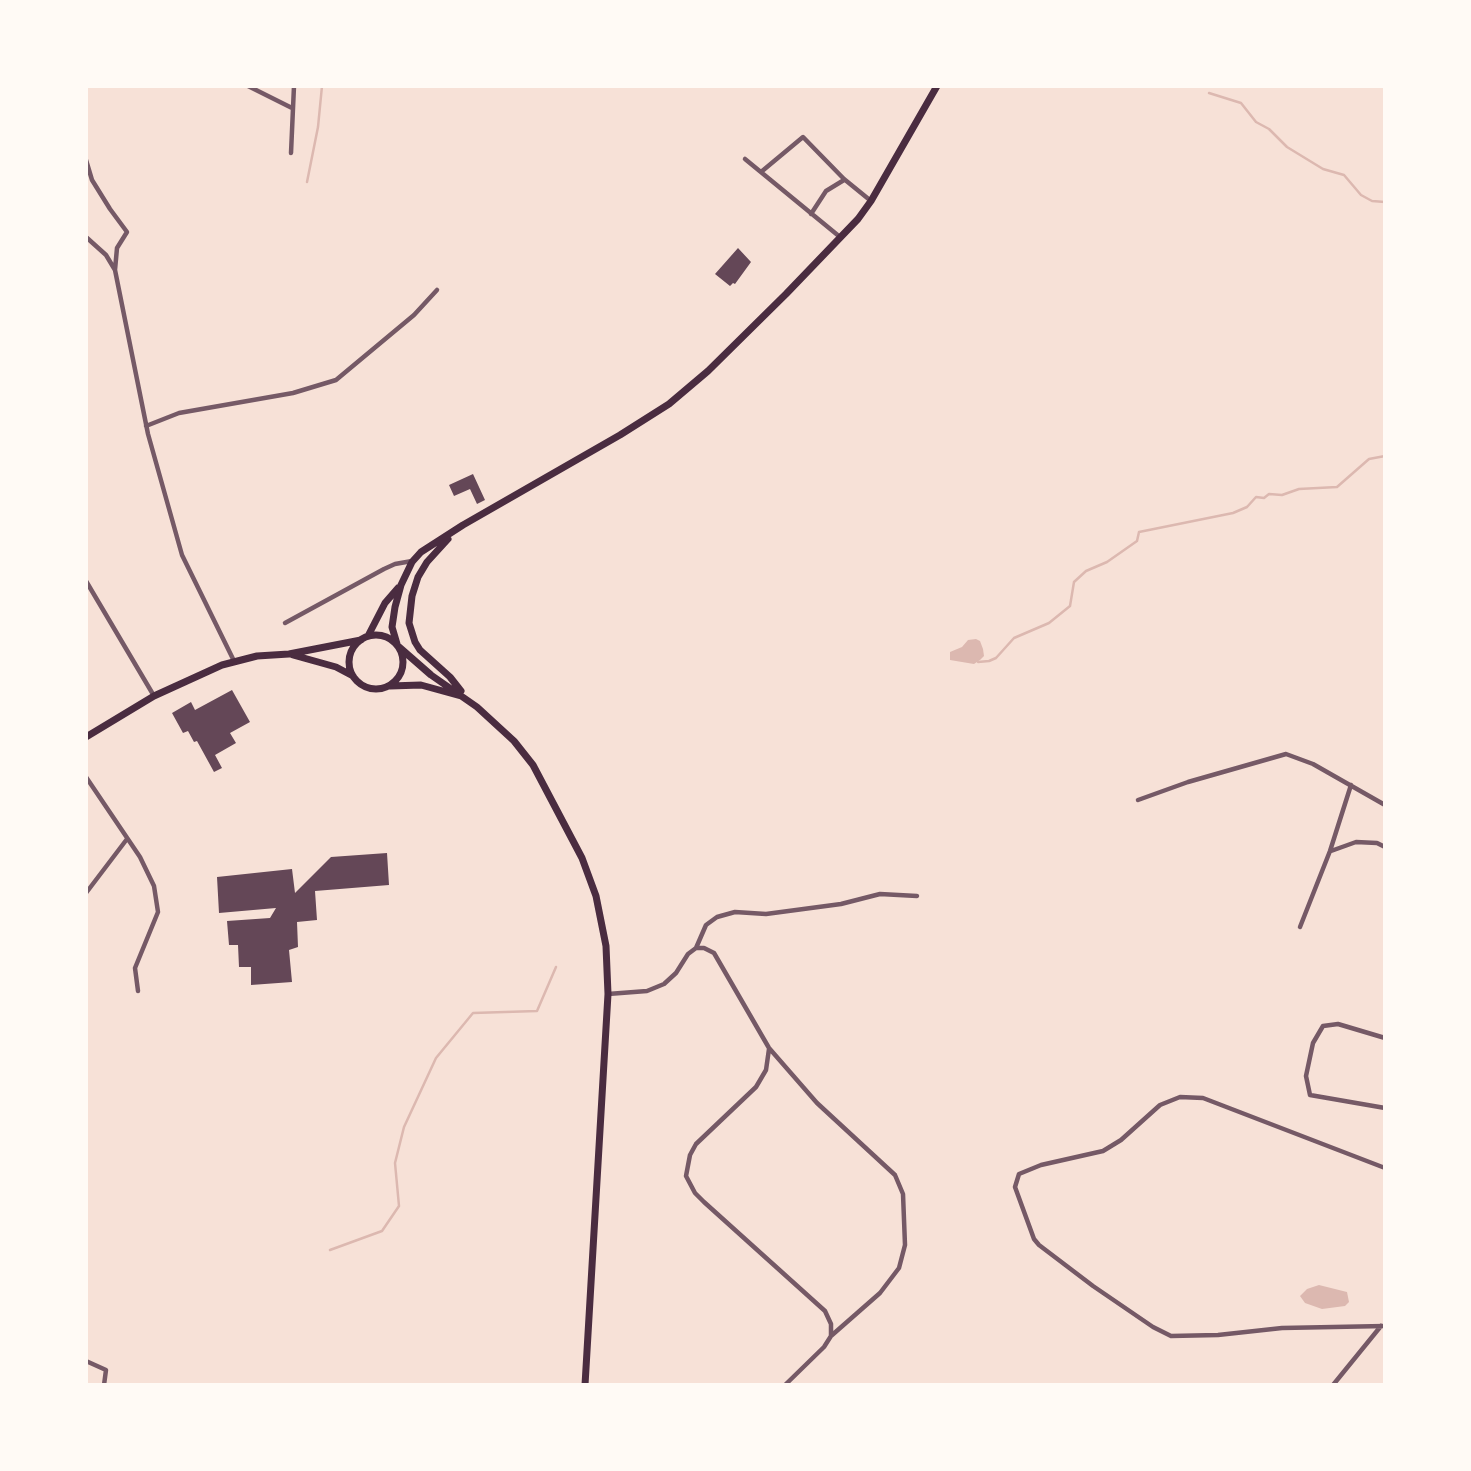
<!DOCTYPE html>
<html>
<head>
<meta charset="utf-8">
<style>
  body { margin:0 }
  #map { position:relative; width:1471px; height:1471px; overflow:hidden; background:#f7e1d7; font-family:"DM Sans",sans-serif }
  canvas { display:block }
  .frame { position:absolute; inset:0; border:88px solid #fffaf5; pointer-events:none }
</style>
</head>
<body>
<div id="map">
<canvas width="1471" height="1471"></canvas>
<div class="frame"></div>
</div>
<script>
const ctx = document.querySelector('canvas').getContext('2d');
ctx.lineJoin = 'round';
function paint(path, color) {
  ctx.fillStyle = color;
  ctx.fill(path, 'evenodd');
}
function poly(rows) {
  const path = new Path2D();
  for (const r of rows) {
    if (r.length === 3) {
      path.moveTo(r[0] + r[2], r[1]);
      path.arc(r[0], r[1], r[2], 0, 2 * Math.PI);
      continue;
    }
    path.moveTo(r[0], r[1]);
    for (let i = 2; i < r.length; i += 2) path.lineTo(r[i], r[i + 1]);
  }
  return path;
}
function strokePath(path, color, width, dash) {
  ctx.strokeStyle = color;
  ctx.lineWidth = width;
  ctx.lineCap = dash ? 'butt' : 'round';
  ctx.setLineDash(dash || []);
  ctx.stroke(path);
}
paint(poly([
  [976,639,980,641,983,649,984,656,980,660,974,664,950,660,950,652,962,647,968,640],
  [1319,1285,1347,1292,1349,1302,1345,1306,1322,1309,1305,1303,1300,1296,1307,1289]
]), '#dcb8b0');
strokePath(poly([
  [1209,93,1241,103,1256,122,1269,129,1287,147,1323,169,1344,175,1361,195,1372,201,1385,202],
  [307,182,318,127,322,86],
  [978,662,989,661,996,658,1014,638,1049,623,1070,606,1074,582,1086,571,1107,562,1137,541,1139,532,1233,513,1247,507,1256,497,1264,498,1269,494,1282,495,1299,489,1337,487,1369,459,1385,456],
  [330,1250,382,1231,399,1206,395,1163,404,1127,436,1058,473,1013,537,1011,556,967]
]), '#dcb8b0', 2.5);
paint(poly([
  [738,248,751,262,735,284,733,283,730,286,715,274],
  [473,474,485,500,477,504,470,489,454,496,449,485],
  [232,690,250,722,230,733,236,743,215,755,222,768,214,772,197,741,194,742,188,731,183,733,172,713,191,702,195,710],
  [387,853,389,885,315,891,317,920,297,922,298,947,289,950,292,982,251,985,251,967,239,967,238,945,229,945,227,921,270,918,276,908,219,913,217,877,292,869,295,893,331,857]
]), '#644757');
strokePath(poly([
  [248,86,292,108],
  [291,153,294,86],
  [745,159,840,237],
  [86,160,92,180,110,209,127,232,117,248,115,270,148,434,182,555,234,661],
  [761,172,803,137,844,179,871,201],
  [811,214,826,191,844,180],
  [86,237,106,255,115,270],
  [146,426,179,413,293,393,336,380,414,315,437,290],
  [86,581,154,696],
  [285,623,384,569,395,564,412,561],
  [86,777,140,857,154,886,158,912,135,968,138,991],
  [1138,800,1188,782,1286,754,1313,764,1385,805],
  [1331,851,1356,842,1377,843,1385,847],
  [86,893,127,839],
  [1300,927,1330,851,1351,785],
  [696,948,706,925,717,917,735,912,766,914,841,904,880,894,917,896],
  [608,994,647,991,664,984,676,973,688,954,696,948,704,948,714,953,769,1048,817,1103,895,1175,903,1194,905,1245,899,1268,880,1293,831,1336,824,1347,785,1385],
  [1385,1038,1338,1024,1323,1026,1313,1043,1306,1076,1310,1095,1385,1108],
  [769,1049,766,1070,756,1087,696,1144,690,1155,686,1176,695,1193,704,1202,825,1311,831,1324,831,1336],
  [1385,1168,1203,1098,1180,1097,1160,1105,1121,1140,1103,1151,1041,1165,1019,1174,1015,1187,1034,1239,1039,1245,1093,1286,1153,1327,1171,1336,1218,1335,1282,1328,1385,1326],
  [86,1361,106,1370,104,1385],
  [1333,1385,1381,1326]
]), '#755966', 4.5);
strokePath(poly([
  [448,539,427,562,418,577,412,596,409,623,415,642,420,650,450,677,461,691],
  [376,662,27],
  [368,636,385,603,398,588],
  [397,644,392,627,395,607,401,585,412,562,421,552,463,525,620,435,669,404,708,371,786,294,858,219,871,201,937,86],
  [399,647,431,675,477,707,514,741,533,765,582,858,596,896,606,946,608,994,585,1385],
  [293,655,336,667,353,676],
  [390,686,421,685,461,696],
  [86,737,154,696,222,665,257,656,289,654,361,640]
]), '#4a2c40', 7);
</script>
</body>
</html>
